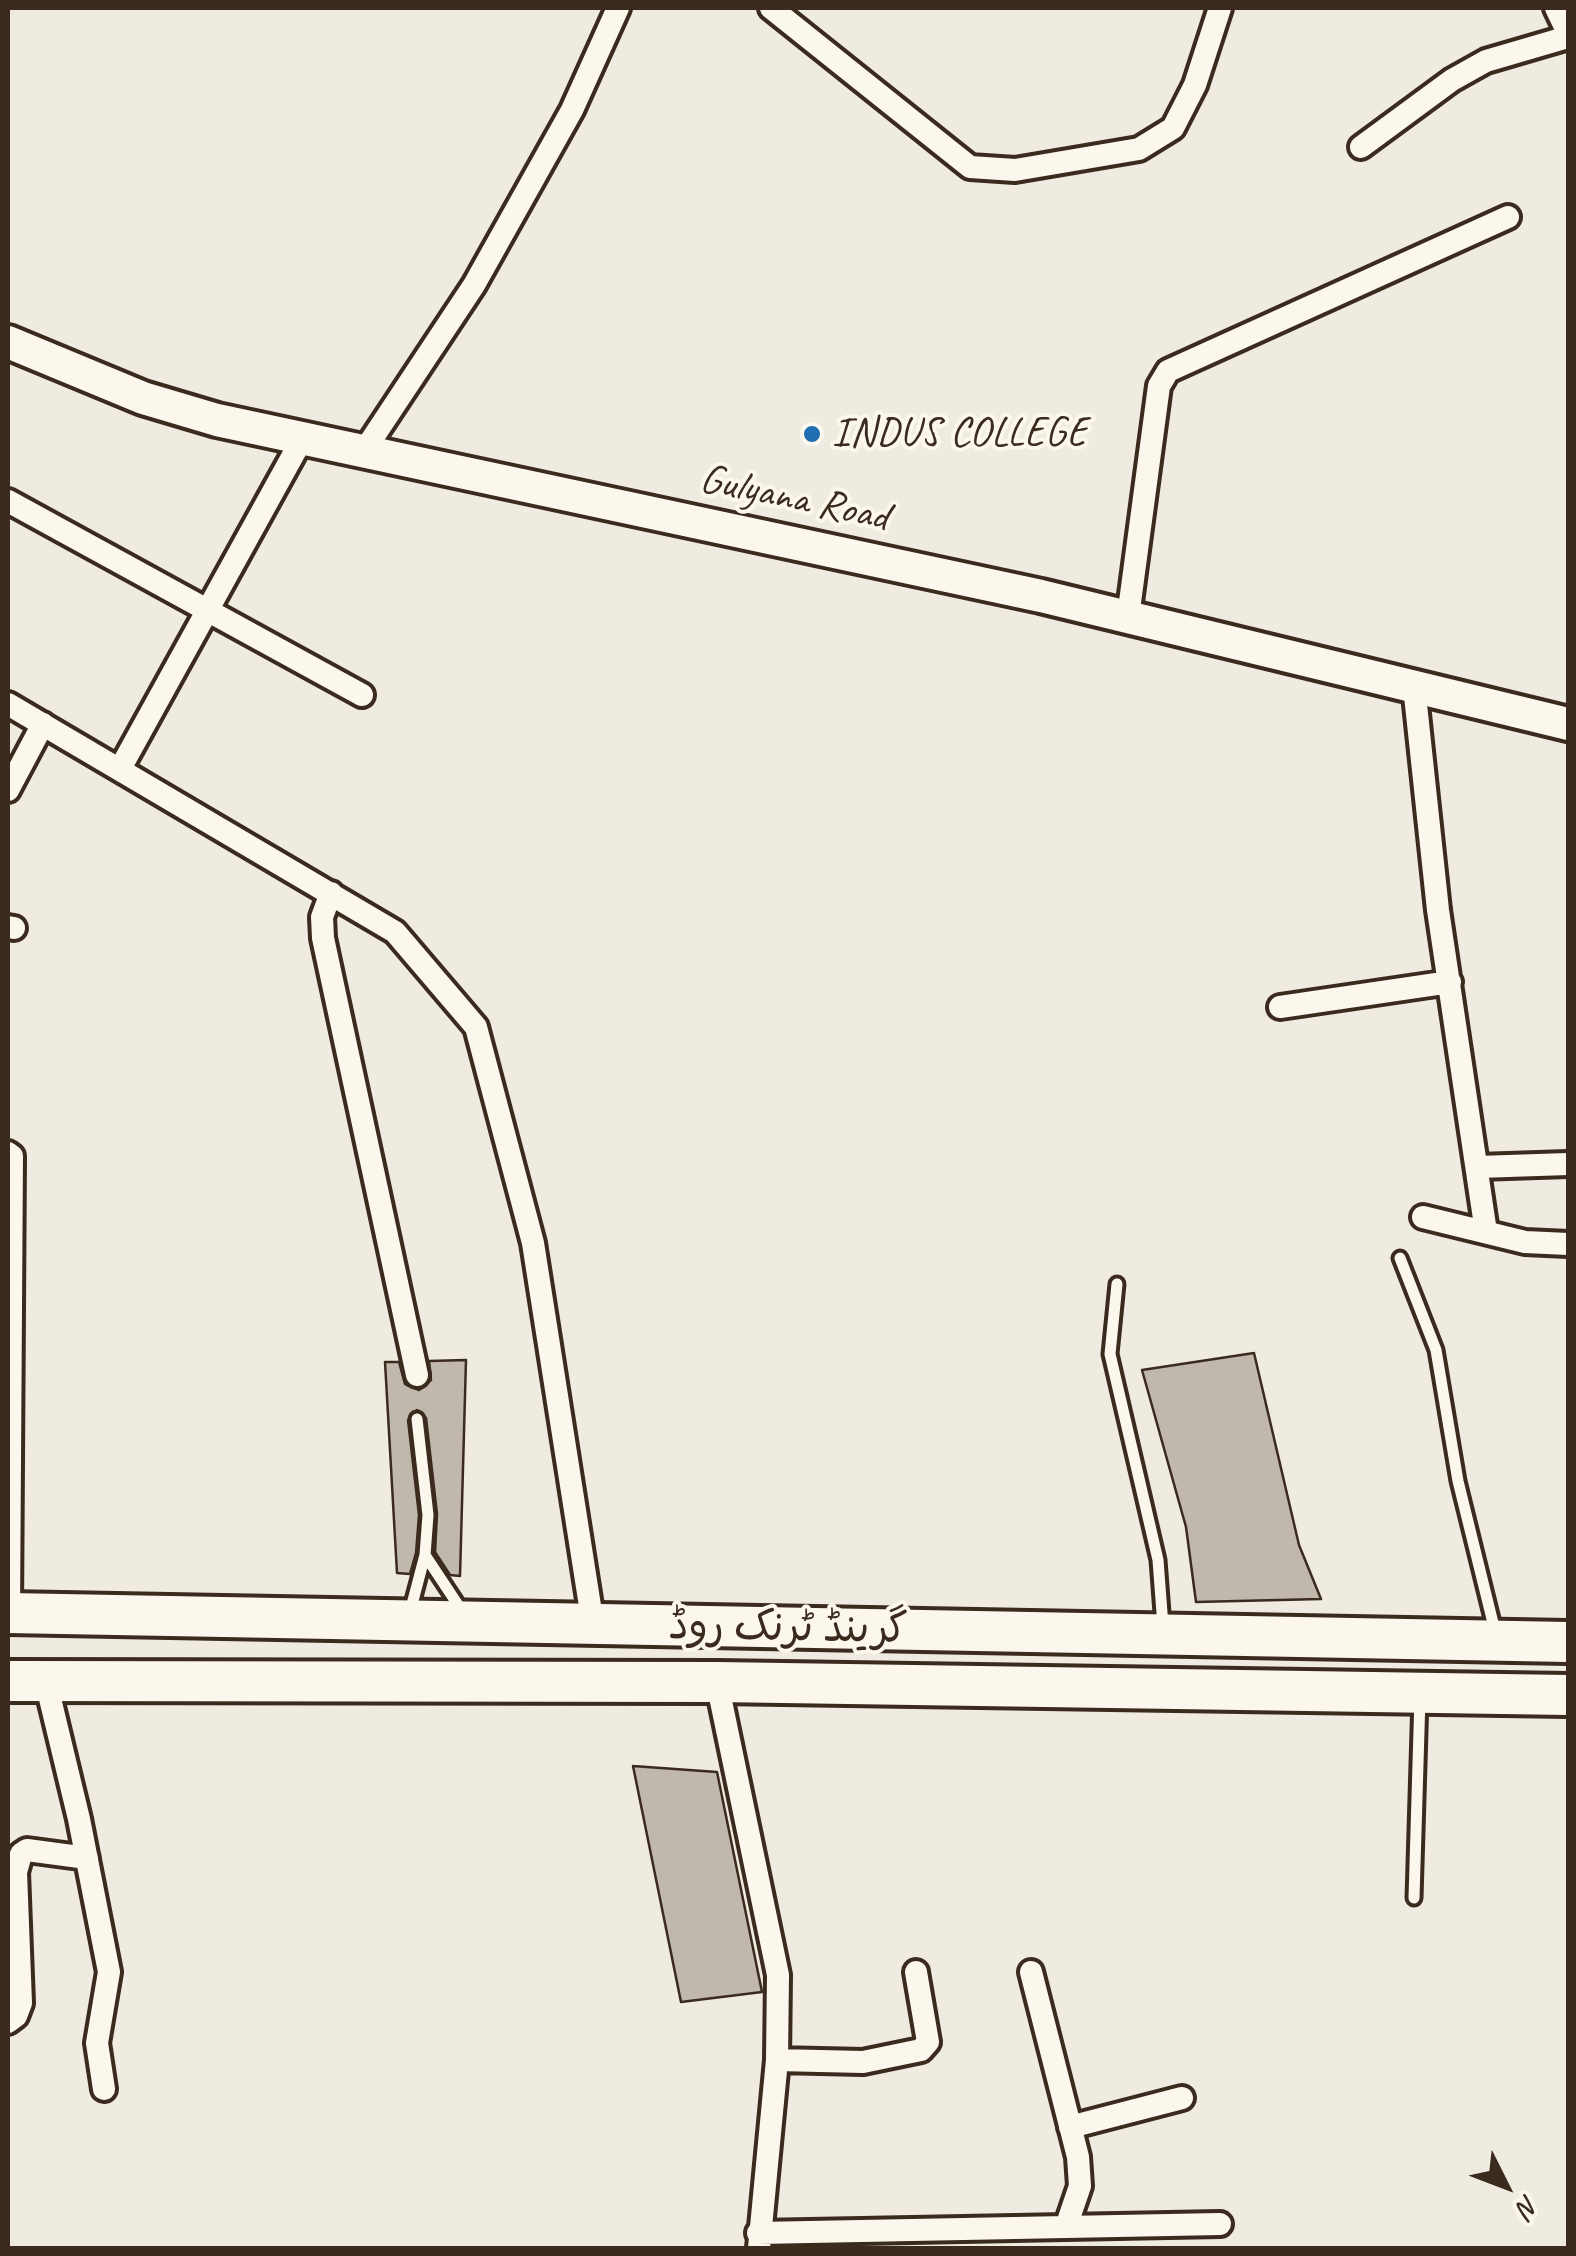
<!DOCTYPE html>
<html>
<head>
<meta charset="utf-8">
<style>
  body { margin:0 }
  #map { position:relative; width:1576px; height:2256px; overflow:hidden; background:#f0ebe0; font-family:Caveat,sans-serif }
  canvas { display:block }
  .frame { position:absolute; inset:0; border:10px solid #3b2a1e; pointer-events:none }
  .north { position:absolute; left:1456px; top:2136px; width:100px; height:100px; -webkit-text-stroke:8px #fbf7ec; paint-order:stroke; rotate:132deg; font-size:28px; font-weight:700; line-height:40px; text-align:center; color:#3b2a1e }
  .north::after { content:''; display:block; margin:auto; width:35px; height:45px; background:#3b2a1e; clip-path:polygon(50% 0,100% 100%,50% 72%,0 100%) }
</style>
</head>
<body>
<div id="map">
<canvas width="1576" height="2256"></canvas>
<div class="frame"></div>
<div class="north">N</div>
</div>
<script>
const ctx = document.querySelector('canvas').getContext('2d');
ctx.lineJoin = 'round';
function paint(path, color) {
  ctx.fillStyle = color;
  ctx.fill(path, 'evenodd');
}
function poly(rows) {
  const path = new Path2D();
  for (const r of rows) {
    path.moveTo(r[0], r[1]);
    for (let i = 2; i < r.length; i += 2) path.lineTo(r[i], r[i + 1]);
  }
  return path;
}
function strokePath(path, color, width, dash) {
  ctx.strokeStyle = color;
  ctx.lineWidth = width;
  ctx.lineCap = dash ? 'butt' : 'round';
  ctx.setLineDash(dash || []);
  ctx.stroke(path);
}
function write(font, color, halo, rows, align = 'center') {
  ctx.font = font + ' Caveat,"Playpen Sans Arabic",sans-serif';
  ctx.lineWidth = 8;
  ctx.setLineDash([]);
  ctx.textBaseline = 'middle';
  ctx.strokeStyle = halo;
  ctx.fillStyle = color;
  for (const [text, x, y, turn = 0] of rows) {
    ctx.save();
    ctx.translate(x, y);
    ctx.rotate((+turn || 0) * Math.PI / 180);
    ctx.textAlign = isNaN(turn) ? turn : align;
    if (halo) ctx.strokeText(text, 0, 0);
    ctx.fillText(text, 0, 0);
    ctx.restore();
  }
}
const building = poly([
  [1254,1353,1299,1545,1321,1599,1196,1602,1186,1527,1142,1370,1254,1353],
  [466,1360,460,1576,450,1575,435,1552,437,1514,426,1418,417,1410,408,1420,419,1515,416,1553,410,1574,397,1573,385,1362,399,1362,405,1384,419,1390,431,1380,429,1361,466,1360],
  [633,1766,717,1772,762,1992,681,2002,633,1766]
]);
paint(building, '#c0b8ad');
strokePath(building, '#3b2a1e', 2.5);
const service = poly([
  [1400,1258,1436,1350,1458,1481,1495,1631],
  [1117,1284,1110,1354,1158,1560,1163,1626],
  [425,1555,464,1614],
  [410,1612,425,1555,428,1515,417,1419],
  [1414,1898,1420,1697]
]);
const minor = poly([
  [771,8,970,167,1015,170,1139,149,1173,128,1195,85,1220,8],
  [1556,8,1568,33],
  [1361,147,1452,80,1486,61,1568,37],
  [364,451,474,285,572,110,618,8],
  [8,501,362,695],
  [1128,617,1159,386,1168,371,1508,217],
  [1414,686,1438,910,1486,1232],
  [8,704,395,932,476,1027,533,1243,593,1625],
  [121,767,302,439],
  [8,790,43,724],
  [331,893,322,917,323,938,417,1375],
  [8,927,14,928],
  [1280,1007,1450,982],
  [8,1153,12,1156,9,1613],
  [1478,1167,1568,1164],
  [1423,1217,1525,1242,1568,1244],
  [46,1682,79,1819,109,1972,97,2043,104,2089],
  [717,1682,778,1975,777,2060,759,2248],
  [1031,1972,1078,2157,1080,2186,1066,2227],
  [8,2022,16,2016,21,2003,16,1872,21,1854,27,1850,87,1858],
  [777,2060,863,2062,921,2050,928,2042,916,1972],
  [1070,2127,1182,2098],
  [758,2233,1220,2224]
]);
const secondary = poly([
  [8,342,143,398,217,420,1041,596,1568,724]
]);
const trunk = poly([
  [8,1613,1568,1642],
  [8,1681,717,1682,1568,1695]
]);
strokePath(service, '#3b2a1e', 19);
strokePath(minor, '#3b2a1e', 30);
strokePath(secondary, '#3b2a1e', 40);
strokePath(trunk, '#3b2a1e', 48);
strokePath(service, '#fbf7ec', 11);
strokePath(minor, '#fbf7ec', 22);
strokePath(secondary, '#fbf7ec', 32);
strokePath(trunk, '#fbf7ec', 40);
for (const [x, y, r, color] of [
  [812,434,10,"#1f6fb2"]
]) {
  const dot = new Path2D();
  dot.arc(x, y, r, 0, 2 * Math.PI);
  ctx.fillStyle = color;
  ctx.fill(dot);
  strokePath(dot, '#fbf7ec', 4);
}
write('42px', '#3b2a1e', '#fbf7ec', [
  ["INDUS COLLEGE",832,434]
], 'left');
write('42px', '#3b2a1e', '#fbf7ec', [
  ["Gulyana Road",794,499,12],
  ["گرینڈ ٹرنک روڈ",788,1629,1]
]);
</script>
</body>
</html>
